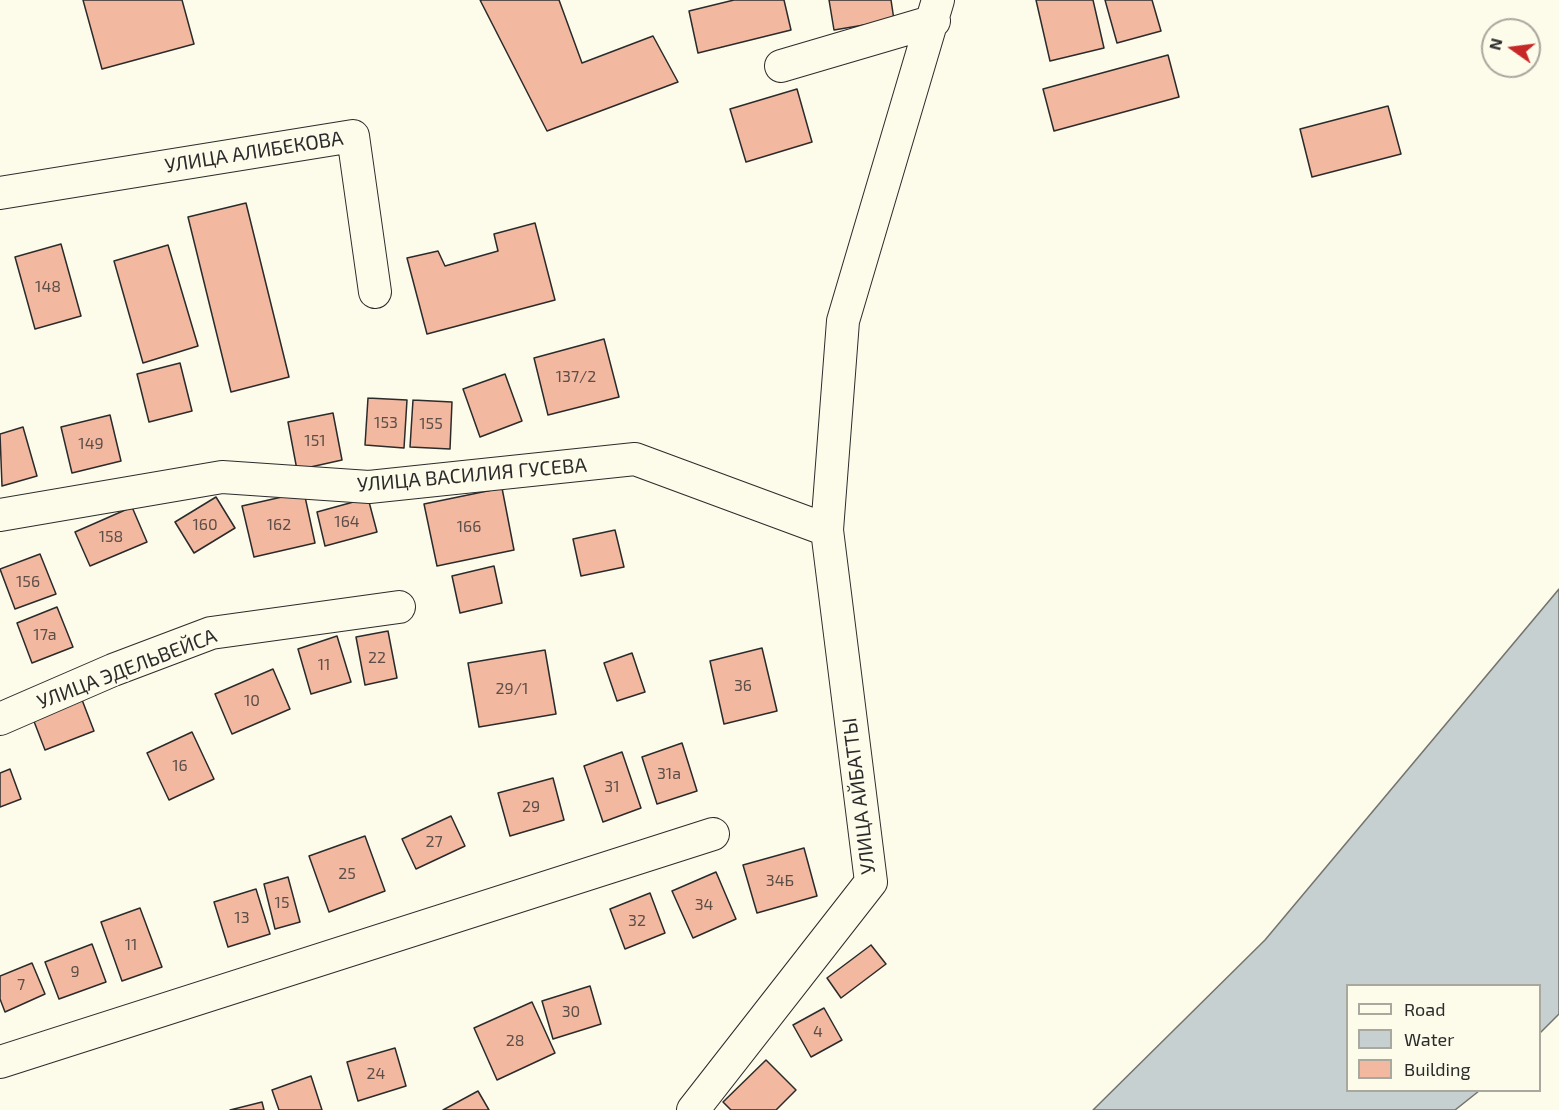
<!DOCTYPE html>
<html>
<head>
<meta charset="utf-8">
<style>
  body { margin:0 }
  #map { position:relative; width:1559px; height:1110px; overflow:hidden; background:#fdfbea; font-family:"Exo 2",sans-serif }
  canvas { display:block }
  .legend { position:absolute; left:1346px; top:984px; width:195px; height:108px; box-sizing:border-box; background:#fdfbea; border:2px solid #a9a89e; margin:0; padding:8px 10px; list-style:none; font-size:18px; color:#2b2b2b }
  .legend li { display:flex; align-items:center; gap:12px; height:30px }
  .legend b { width:30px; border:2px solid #a9a89e }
  .north { position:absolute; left:1481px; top:18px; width:60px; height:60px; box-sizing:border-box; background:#fdfbea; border:2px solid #a9a89e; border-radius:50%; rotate:284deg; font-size:16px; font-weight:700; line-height:24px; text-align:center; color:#2b2b2b }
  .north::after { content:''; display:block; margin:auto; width:21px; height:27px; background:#c62828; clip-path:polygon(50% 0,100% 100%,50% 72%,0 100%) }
</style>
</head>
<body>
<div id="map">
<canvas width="1559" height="1110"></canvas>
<ul class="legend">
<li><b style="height:8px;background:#fdfbea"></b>Road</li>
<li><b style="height:16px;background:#c7d0d0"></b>Water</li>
<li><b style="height:16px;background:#f2b8a0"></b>Building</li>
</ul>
<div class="north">N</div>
</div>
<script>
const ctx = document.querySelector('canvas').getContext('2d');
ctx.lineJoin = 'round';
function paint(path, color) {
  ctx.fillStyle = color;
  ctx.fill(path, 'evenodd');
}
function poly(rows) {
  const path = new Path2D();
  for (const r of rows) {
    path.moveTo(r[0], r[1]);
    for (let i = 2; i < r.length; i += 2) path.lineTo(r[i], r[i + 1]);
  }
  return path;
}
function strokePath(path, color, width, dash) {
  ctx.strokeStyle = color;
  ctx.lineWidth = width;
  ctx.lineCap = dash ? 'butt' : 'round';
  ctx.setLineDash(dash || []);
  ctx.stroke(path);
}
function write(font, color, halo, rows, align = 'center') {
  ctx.font = font + ' "Exo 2",sans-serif';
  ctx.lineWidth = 4.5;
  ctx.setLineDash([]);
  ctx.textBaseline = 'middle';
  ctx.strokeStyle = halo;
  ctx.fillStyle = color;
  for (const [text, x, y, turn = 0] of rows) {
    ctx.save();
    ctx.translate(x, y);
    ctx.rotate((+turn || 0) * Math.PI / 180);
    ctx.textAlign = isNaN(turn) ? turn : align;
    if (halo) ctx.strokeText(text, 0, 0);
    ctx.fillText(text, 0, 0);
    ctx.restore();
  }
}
const water = poly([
  [1559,589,1559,1014,1540,1033,1540,986,1348,986,1348,1090,1479,1091,1455,1110,1093,1110,1265,940,1559,589]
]);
paint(water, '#c7d0d0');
strokePath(water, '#74746e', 1.5);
const building = poly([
  [83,0,182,0,194,44,102,69,83,0],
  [480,0,559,0,582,63,653,36,678,82,547,131,480,0],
  [734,0,784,0,791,30,698,53,689,11,734,0],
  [829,0,891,0,894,20,834,30,829,0],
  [1036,0,1093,0,1104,48,1050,61,1036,0],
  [1105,0,1152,0,1161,31,1117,43,1105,0],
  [1168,55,1179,97,1054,131,1043,89,1168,55],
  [797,89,812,142,746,162,730,109,797,89],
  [1388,106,1401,154,1312,177,1300,129,1388,106],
  [246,203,289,377,231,392,188,217,246,203],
  [535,223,555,300,427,334,407,258,438,251,445,266,498,251,494,234,535,223],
  [61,244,81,316,35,329,15,257,61,244],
  [168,245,198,346,143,363,114,261,168,245],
  [604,339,619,397,548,415,534,358,604,339],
  [180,363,192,411,149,422,137,374,180,363],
  [505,374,522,421,480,437,463,389,505,374],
  [368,398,407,400,404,448,365,445,368,398],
  [413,400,452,402,450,449,410,447,413,400],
  [333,413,342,460,297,470,288,422,333,413],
  [110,415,121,461,72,473,61,427,110,415],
  [23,427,37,476,2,486,0,434,23,427],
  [502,488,514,550,437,566,424,504,502,488],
  [304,492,315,543,254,557,242,506,304,492],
  [216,497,235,528,194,553,175,522,216,497],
  [368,498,377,532,325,546,317,512,368,498],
  [132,507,147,542,90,566,75,532,132,507],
  [615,530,624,567,581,576,573,539,615,530],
  [40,554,56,594,15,609,0,569,40,554],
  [494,566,502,603,460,613,452,576,494,566],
  [57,607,73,647,32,663,17,623,57,607],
  [388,631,397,678,365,685,356,637,388,631],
  [337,636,351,682,311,694,298,649,337,636],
  [762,648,777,711,724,724,710,661,762,648],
  [545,650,556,714,479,727,468,663,545,650],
  [632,653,645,692,617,701,604,663,632,653],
  [273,669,290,709,232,734,215,694,273,669],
  [79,692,94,731,45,750,30,711,79,692],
  [192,732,214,779,169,800,147,753,192,732],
  [682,743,697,791,657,804,642,757,682,743],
  [622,752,641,808,603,822,584,766,622,752],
  [10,769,21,799,0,807,0,773,10,769],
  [553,778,564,820,510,836,498,793,553,778],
  [451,816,465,846,416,869,402,839,451,816],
  [365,836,385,891,329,912,309,856,365,836],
  [804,848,817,896,757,913,743,865,804,848],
  [716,872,736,919,693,938,672,891,716,872],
  [288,877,300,922,275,929,264,884,288,877],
  [256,889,270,934,228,947,214,902,256,889],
  [650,893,665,933,625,949,610,909,650,893],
  [140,908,162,967,122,981,101,922,140,908],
  [92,944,106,982,59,999,45,962,92,944],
  [871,945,886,964,841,998,827,978,871,945],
  [32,963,45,994,5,1012,0,999,0,976,32,963],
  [590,986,601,1024,553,1039,542,1001,590,986],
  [532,1002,555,1053,497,1080,474,1028,532,1002],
  [824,1008,842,1040,811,1057,793,1025,824,1008],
  [395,1048,406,1086,358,1101,347,1062,395,1048],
  [766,1060,796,1090,776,1110,731,1110,723,1102,766,1060],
  [311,1076,322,1110,279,1110,272,1090,311,1076],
  [478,1091,489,1110,443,1110,478,1091],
  [262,1102,264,1110,230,1110,262,1102]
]);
paint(building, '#f2b8a0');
strokePath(building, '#2b2b2b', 1.5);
const minor = poly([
  [781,66,934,21],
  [0,193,353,136,375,292],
  [0,515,222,477,369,487,635,459,827,530],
  [0,719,113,670,211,633,399,607],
  [0,1062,713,834],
  [693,1110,871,882,827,530,843,321,938,0]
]);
strokePath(minor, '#2b2b2b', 34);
strokePath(minor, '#fdfbea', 32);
write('16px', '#5d4e48', null, [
  ["148",48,287],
  ["137/2",576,377],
  ["153",386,423],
  ["155",431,424],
  ["151",315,441],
  ["149",91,444],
  ["164",347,522],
  ["160",205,525],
  ["162",279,525],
  ["166",469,527],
  ["158",111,537],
  ["156",28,582],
  ["17а",45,635],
  ["22",377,658],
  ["11",324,665],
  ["36",743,686],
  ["29/1",512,689],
  ["10",252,701],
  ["16",180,766],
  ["31а",669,774],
  ["31",612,787],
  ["29",531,807],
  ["27",434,842],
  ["25",347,874],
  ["34Б",780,881],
  ["15",282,903],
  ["34",704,905],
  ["13",242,918],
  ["32",637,921],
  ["11",131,945],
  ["9",75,972],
  ["7",21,985],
  ["30",571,1012],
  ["4",818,1032],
  ["28",515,1041],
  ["24",376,1074]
]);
write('20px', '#2b2b2b', '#fdfbea', [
  ["УЛИЦА АЛИБЕКОВА",254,152,-9],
  ["УЛИЦА ВАСИЛИЯ ГУСЕВА",472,475,-5],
  ["УЛИЦА ЭДЕЛЬВЕЙСА",127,669,-21],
  ["УЛИЦА АЙБАТТЫ",859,796,-97]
]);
</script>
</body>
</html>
